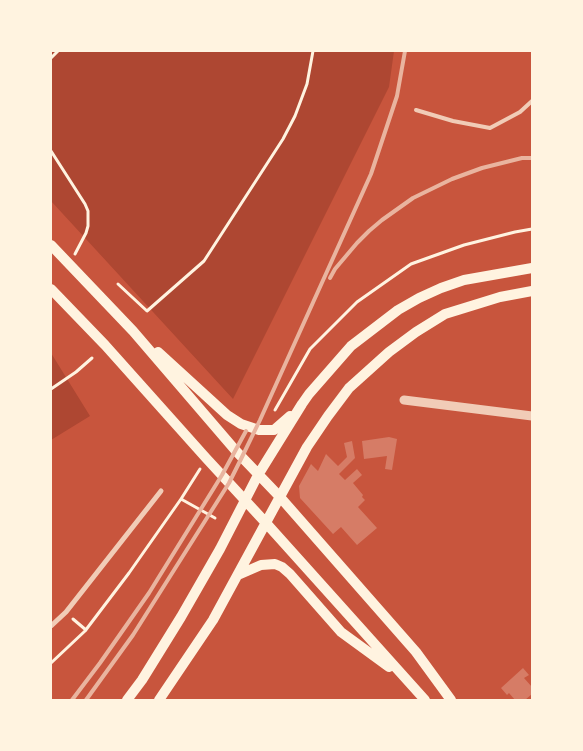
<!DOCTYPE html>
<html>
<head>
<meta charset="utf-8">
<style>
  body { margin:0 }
  #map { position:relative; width:583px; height:751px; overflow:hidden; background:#c8553d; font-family:"IBM Plex Sans",sans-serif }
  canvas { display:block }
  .frame { position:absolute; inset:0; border:52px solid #fff3e0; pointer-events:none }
</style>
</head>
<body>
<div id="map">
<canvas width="583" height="751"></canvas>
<div class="frame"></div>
</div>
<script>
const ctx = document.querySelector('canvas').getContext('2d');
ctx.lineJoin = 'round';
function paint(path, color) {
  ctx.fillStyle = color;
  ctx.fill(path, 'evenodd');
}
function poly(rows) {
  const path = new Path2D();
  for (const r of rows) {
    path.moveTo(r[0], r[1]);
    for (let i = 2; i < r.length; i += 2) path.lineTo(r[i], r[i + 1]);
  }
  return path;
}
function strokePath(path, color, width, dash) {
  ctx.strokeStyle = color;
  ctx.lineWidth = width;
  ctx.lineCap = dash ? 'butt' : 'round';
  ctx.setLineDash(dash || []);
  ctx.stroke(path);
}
paint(poly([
  [51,51,394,51,389,87,233,399,51,201],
  [51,353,90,416,51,440]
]), '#ae4732');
paint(poly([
  [389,437,397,439,392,470,385,469,387,456,364,459,362,441],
  [352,441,355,458,339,474,345,480,357,469,362,475,353,483,363,495,362,497,365,500,358,507,377,528,357,545,341,527,333,534,300,498,299,486,311,464,318,471,326,454,338,466,347,457,344,443],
  [523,668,529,675,524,678,532,687,532,694,525,700,515,700,509,693,507,695,501,688]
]), '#d67c66');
strokePath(poly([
  [51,58,58,51],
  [51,151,85,204,88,211,88,226,86,233,75,254],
  [118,284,147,311,204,261,283,139,295,116,307,84,313,51],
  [51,389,76,372,92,358],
  [275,410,310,349,357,302,411,264,464,245,515,232,532,229],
  [181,499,215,518],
  [73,619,86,630],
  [51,663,85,631,129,573,181,499,200,469]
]), '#fff3e0', 3);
strokePath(poly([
  [416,110,453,121,490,128,520,112,532,101]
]), '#f1ccb7', 4);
strokePath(poly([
  [51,626,66,612,161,491]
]), '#f1ccb7', 5);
strokePath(poly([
  [404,400,532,416]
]), '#f1ccb7', 9);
strokePath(poly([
  [51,245,133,331,236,451,280,497,416,652,451,700],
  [51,289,105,345,206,458,266,523,425,700],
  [158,352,227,415,241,424,259,430,274,430,290,416],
  [238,575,261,565,275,564,282,567,290,574,341,632,389,667],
  [127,700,142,680,181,617,220,549,258,475,302,404,309,394,351,346,398,310,419,298,441,288,464,280,532,268],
  [159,700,213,620,307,447,328,416,349,388,389,352,416,332,445,314,500,297,532,291]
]), '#fff3e0', 10);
strokePath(poly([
  [330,278,335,269,357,243,369,231,382,220,413,198,452,179,482,168,522,158,532,158],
  [72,700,100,663,149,593,222,475,246,431],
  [86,700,133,635,229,483,242,457,260,420,371,174,397,96,405,51]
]), '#e9b49f', 4);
</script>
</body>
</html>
